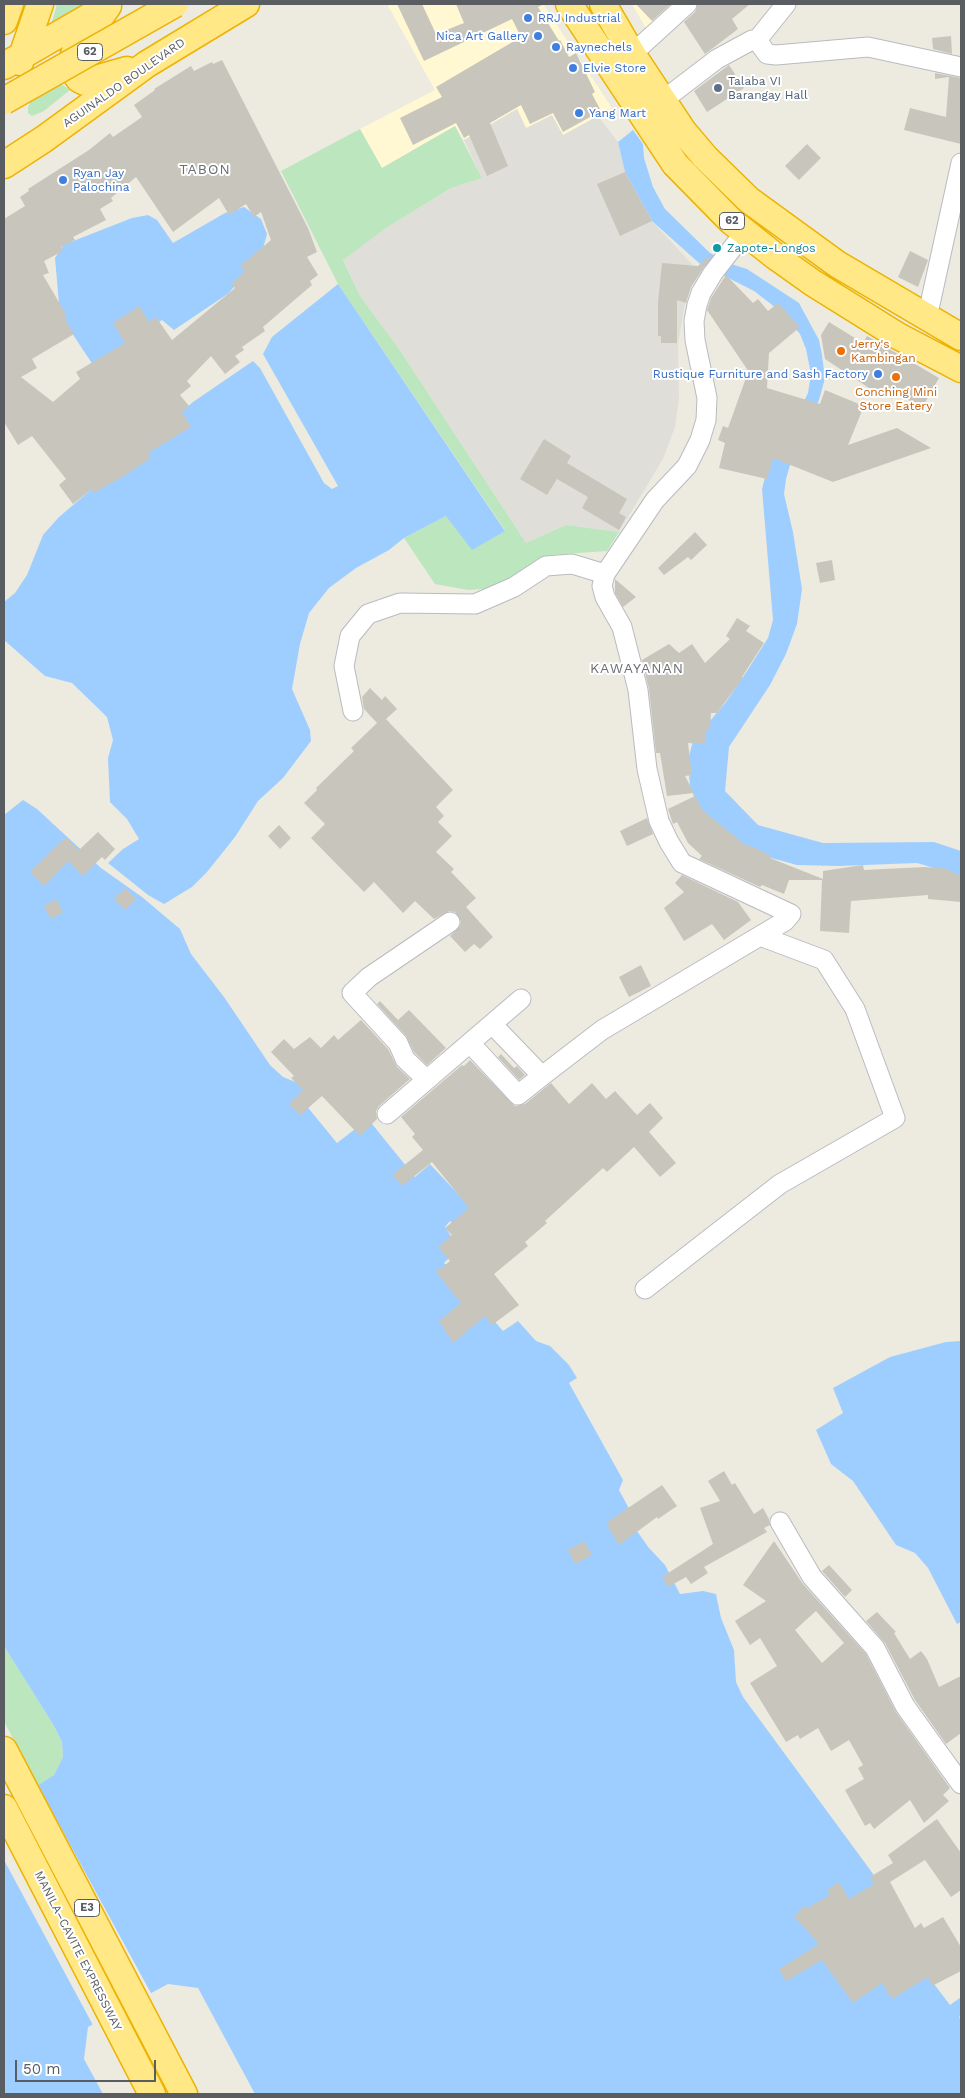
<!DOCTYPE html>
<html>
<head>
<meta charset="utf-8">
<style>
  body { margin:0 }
  #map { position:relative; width:965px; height:2098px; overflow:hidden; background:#edebe0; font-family:"Work Sans",sans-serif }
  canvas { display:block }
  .frame { position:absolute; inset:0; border:5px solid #595d62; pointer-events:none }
  .scale { position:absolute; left:15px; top:2060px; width:141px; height:22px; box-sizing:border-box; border:2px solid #595d62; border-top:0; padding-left:6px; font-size:15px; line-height:18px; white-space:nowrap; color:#595d62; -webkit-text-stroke:4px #fff; paint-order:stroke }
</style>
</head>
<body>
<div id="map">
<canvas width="965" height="2098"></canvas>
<div class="frame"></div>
<div class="scale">50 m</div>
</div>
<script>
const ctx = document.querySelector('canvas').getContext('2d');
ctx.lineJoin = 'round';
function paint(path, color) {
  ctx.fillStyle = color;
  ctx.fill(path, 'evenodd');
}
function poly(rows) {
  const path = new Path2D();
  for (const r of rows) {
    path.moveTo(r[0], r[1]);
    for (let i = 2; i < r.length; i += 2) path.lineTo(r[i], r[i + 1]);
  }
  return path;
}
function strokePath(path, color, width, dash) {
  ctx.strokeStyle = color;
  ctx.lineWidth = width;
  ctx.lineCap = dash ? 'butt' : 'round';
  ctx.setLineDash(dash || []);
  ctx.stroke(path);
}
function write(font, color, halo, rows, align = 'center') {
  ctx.font = font + ' "Work Sans",sans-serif';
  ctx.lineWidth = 4;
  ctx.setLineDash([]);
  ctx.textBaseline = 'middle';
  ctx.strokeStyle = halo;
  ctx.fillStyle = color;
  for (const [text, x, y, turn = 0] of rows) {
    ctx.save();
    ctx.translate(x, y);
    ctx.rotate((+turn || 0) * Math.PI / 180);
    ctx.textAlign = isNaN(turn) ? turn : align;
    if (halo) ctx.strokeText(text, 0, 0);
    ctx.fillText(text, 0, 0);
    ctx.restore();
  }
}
paint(poly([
  [387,4,543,4,612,108,562,136,526,128,517,109,464,140,455,126,382,168,360,129,435,90],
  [632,4,682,4,650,35]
]), '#fff8d3');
paint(poly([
  [517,109,526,128,552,115,563,135,598,116,618,142,625,172,652,221,692,264,678,344,679,398,675,427,663,459,619,532,566,525,526,543,399,349,360,296,343,259,386,228,451,188,482,178,464,140]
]), '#e0ded8');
paint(poly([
  [57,4,83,4,52,22],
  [41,71,70,90,44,111,32,116,28,113,28,108],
  [455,126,482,178,451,188,386,228,343,260,360,296,399,349,526,543,566,525,619,532,607,551,550,555,497,588,468,590,435,584,404,538,446,516,505,530,338,284,281,171,360,129,382,168],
  [4,1646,54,1726,62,1742,63,1757,54,1775,38,1787,4,1721]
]), '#bbe6be');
paint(poly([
  [633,130,643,144,644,158,653,187,665,209,710,253,728,263,747,269,799,303,819,340,822,355,825,378,819,400,792,458,786,479,784,494,793,532,802,589,797,624,786,654,770,685,729,747,725,791,758,825,823,843,934,842,961,851,961,876,917,863,838,866,797,865,764,856,737,841,698,807,690,786,688,760,693,741,726,702,747,671,768,638,773,620,762,489,768,466,791,428,808,393,811,374,806,349,800,334,780,311,754,291,699,263,652,221,625,172,618,142],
  [244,207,261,219,267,234,262,252,229,293,174,330,162,320,93,365,60,315,55,258,63,245,132,218,148,215,157,220,173,243,225,213],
  [338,284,505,531,472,550,446,516,404,538,389,550,356,568,329,588,309,613,300,644,292,689,310,730,311,741,283,778,258,801,235,837,207,872,192,887,164,904,148,895,108,863,123,849,139,839,127,819,110,802,108,758,113,740,107,717,72,683,45,676,4,640,4,602,15,593,27,575,43,535,58,518,193,402,253,361,260,368,324,483,332,489,338,486,263,354,272,337],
  [23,800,37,809,101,868,142,897,180,929,191,954,224,997,270,1065,283,1077,303,1085,305,1104,337,1143,368,1119,415,1177,430,1164,473,1210,455,1226,450,1221,445,1227,459,1248,444,1263,503,1331,518,1321,536,1341,550,1346,569,1365,577,1378,569,1383,623,1480,619,1490,632,1514,627,1517,649,1548,665,1565,680,1594,703,1591,716,1594,721,1618,734,1650,736,1682,743,1697,893,1901,928,1976,950,2005,961,1997,961,2015,959,2017,961,2020,961,2094,255,2094,198,1988,168,1984,88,2027,84,2059,103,2094,4,2094,4,1808,54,1775,63,1757,62,1742,54,1726,4,1646,4,815],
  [960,1341,961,1622,957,1624,928,1568,915,1553,896,1545,853,1481,831,1464,816,1430,843,1413,833,1388,890,1357,946,1342]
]), '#9eceff');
paint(poly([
  [37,1784,152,1995,94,2027,4,1860,4,1805]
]), '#edebe0');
paint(poly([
  [397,4,422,4,436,34,464,23,456,4,544,4,538,7,559,41,560,40,569,57,576,53,595,92,592,94,601,111,563,132,553,113,530,124,521,105,490,123,508,166,487,176,469,135,464,138,456,123,413,145,400,118,442,97,436,87,521,37,512,19,424,61],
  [636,4,671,4,652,21],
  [698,4,750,4,732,19,738,29,705,54,684,22,695,12],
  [951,36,952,54,933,49,932,38],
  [222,60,308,228,317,252,307,257,318,275,310,281,312,285,263,327,265,331,242,347,244,350,235,356,240,362,225,374,211,356,187,381,191,386,180,395,189,406,182,412,191,427,148,453,151,458,124,476,94,493,92,489,73,504,59,485,66,479,32,436,18,445,4,422,4,219,25,206,20,197,29,191,28,189,89,150,110,133,113,137,142,117,134,105,155,90,154,89,191,66,194,71,212,62,213,64],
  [136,177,173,232,219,198,229,215,246,204,254,217,261,212,271,240,240,266,245,271,231,284,235,288,172,340,156,317,149,322,139,306,113,323,125,343,76,372,80,379,53,402,21,377,37,368,32,359,74,334,64,317,67,316,43,275,49,273,44,261,63,251,61,247,75,240,73,237,106,220,100,209,113,201,111,198],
  [729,65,744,88,707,112,694,91],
  [935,73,961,78,961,144,904,130,910,108,946,117,949,77,935,79],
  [807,144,821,158,799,180,785,166],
  [625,172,652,221,620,236,597,184],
  [910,251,928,260,918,287,898,277],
  [708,256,710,258,691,287,686,303,677,300,677,343,661,343,661,336,658,336,658,302,662,263,698,266],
  [726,275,753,303,758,299,768,311,778,303,800,327,769,353,767,388,820,404,825,390,864,406,848,445,897,428,931,448,833,482,773,458,767,479,719,468,725,443,718,440,723,426,728,428,747,375,751,375,707,310,711,298],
  [829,322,863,343,867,336,939,378,922,408,895,392,892,399,880,392,878,394,825,359,821,335],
  [544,439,571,456,567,463,627,499,619,513,626,517,619,530,582,508,588,497,557,479,547,495,520,479],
  [695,532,707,545,691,560,688,557,664,575,658,568],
  [832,560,835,580,820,583,816,563],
  [615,579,636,597,623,607,615,593],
  [737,618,750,626,746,631,764,643,742,677,743,678,717,713,711,713,710,731,706,730,705,744,688,743,692,775,685,776,694,793,667,796,660,753,656,753,649,689,642,660,669,644,679,653,692,644,705,663,730,639,726,636],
  [370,688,382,700,385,696,397,709,386,719,453,790,436,807,444,816,438,822,452,836,436,852,454,869,451,872,476,898,466,907,493,937,480,949,474,944,465,952,450,936,460,926,461,921,455,912,449,911,434,919,415,901,403,913,374,882,364,892,311,838,325,824,304,803,317,790,316,788,354,751,351,748,377,723,364,709,362,697],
  [695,796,702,809,712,818,748,847,749,845,771,856,770,858,823,879,823,871,863,865,864,870,925,867,950,869,950,871,961,876,961,902,928,899,928,895,851,901,849,933,820,931,822,880,789,880,784,894,762,885,760,887,699,859,702,856,688,843,677,822,673,824,668,809],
  [647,818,653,834,627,846,620,831],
  [279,825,291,838,280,849,268,836],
  [98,832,115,849,105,860,102,857,83,876,68,861,44,886,30,872,66,837,79,850],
  [682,875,738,902,751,920,724,940,712,924,684,941,664,908,684,892,675,883],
  [125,888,136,899,125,910,114,899],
  [56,899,63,912,51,919,44,906],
  [641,965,651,986,629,997,619,977],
  [380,1001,398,1020,409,1010,446,1048,427,1065,414,1052,406,1036,377,1004],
  [361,1020,388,1049,397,1067,410,1079,379,1106,376,1111,377,1119,360,1136,322,1096,300,1115,289,1104,303,1090,291,1078,294,1076,271,1052,284,1039,294,1049,310,1037,321,1048,334,1035,338,1040],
  [501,1054,514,1068,517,1066,525,1075,519,1080,498,1057],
  [470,1060,515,1106,525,1104,551,1083,569,1104,592,1083,606,1099,615,1091,637,1115,650,1103,663,1118,649,1132,676,1163,660,1177,634,1147,607,1172,603,1168,545,1221,547,1223,525,1242,528,1246,494,1274,519,1305,492,1325,485,1316,453,1343,439,1321,461,1303,436,1272,450,1261,438,1247,452,1235,445,1228,469,1208,432,1162,402,1186,392,1175,423,1150,412,1137,415,1134,401,1117,462,1065,464,1066],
  [724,1471,732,1485,735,1483,754,1514,763,1508,769,1519,770,1525,764,1528,767,1532,704,1567,708,1573,691,1584,686,1577,668,1587,662,1577,713,1544,700,1508,720,1501,708,1481],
  [662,1485,677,1506,658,1519,657,1517,619,1545,606,1523],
  [584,1541,592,1555,575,1564,568,1550],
  [774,1541,803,1584,866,1654,896,1712,950,1788,943,1795,949,1801,924,1823,910,1800,874,1829,870,1823,865,1826,845,1790,864,1779,858,1768,863,1765,849,1740,831,1751,818,1728,800,1739,798,1735,786,1742,750,1683,777,1666,760,1638,750,1645,735,1621,766,1601,743,1585],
  [816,1611,844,1643,822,1663,795,1630],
  [829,1565,852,1590,845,1597,822,1571],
  [877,1612,896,1632,894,1633,910,1659,921,1651,927,1659,939,1687,961,1676,961,1733,946,1744,915,1700,885,1643,866,1621],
  [937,1819,961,1853,961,1890,951,1897,925,1860,890,1882,915,1928,921,1923,924,1928,943,1917,961,1947,961,1971,932,1986,928,1977,892,1999,882,1983,853,2003,822,1960,786,1981,779,1969,819,1944,794,1916,805,1906,807,1908,830,1895,827,1890,839,1882,849,1899,874,1884,870,1877,893,1863,888,1855]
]), '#c8c5bd');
const minor = poly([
  [757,40,786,4],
  [632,54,687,4],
  [662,101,717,59,752,40,757,40,767,54,776,55,868,47,961,67],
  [927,318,961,163],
  [353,711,344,666,350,636,368,614,400,603,475,604,514,587,546,566,572,564,605,574],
  [492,1024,542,1076,602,1030,785,921,791,914,682,863,669,842,659,821,647,769,638,690,622,627,605,597,602,586,605,574,655,500,687,466,700,440,706,420,707,398,695,340,694,321,697,305,701,293,713,273,745,232],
  [470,1043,518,1095,542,1076],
  [427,1080,405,1059,398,1043,352,993,369,977,450,922],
  [387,1114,521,999],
  [645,1289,780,1184,895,1118,855,1009,824,960,760,936],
  [780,1522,812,1577,875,1648,905,1706,961,1784]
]);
const highway = poly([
  [569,4,675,164,731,221,775,256,813,283,898,336,961,369],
  [603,4,632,54,683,131,705,157,749,200,837,264,961,337],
  [108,6,74,54,72,69,79,79,85,82,127,70],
  [4,21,10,4],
  [20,62,40,4],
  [4,66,101,10],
  [4,165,44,139,147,64,246,4],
  [4,1750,184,2094],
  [4,1808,152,2094]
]);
strokePath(minor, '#b8bbc0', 21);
strokePath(highway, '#edb300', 29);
strokePath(minor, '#fff', 19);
strokePath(highway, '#ffe885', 26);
const highwayBridge = poly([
  [4,101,175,4]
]);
strokePath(highwayBridge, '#edb300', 29, []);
strokePath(highwayBridge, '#ffe885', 26);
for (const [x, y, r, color] of [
  [528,18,5,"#3f7fe0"],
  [538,36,5,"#3f7fe0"],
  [556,47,5,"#3f7fe0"],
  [573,68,5,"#3f7fe0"],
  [718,88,5,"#5c6f8a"],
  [579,113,5,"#3f7fe0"],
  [63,180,5,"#3f7fe0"],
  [717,248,5,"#0f9aa8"],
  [841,351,5,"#e8710a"],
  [878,374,5,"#3f7fe0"],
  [896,377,5,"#e8710a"]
]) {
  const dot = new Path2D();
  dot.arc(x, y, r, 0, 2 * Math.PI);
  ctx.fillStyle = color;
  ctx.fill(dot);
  strokePath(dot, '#fff', 2);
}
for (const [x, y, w] of [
  [90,52,25],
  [732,221,25],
  [87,1908,25]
]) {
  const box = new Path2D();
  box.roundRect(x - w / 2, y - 8.5, w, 17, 4);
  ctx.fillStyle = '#fff';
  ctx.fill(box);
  strokePath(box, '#595d62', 1);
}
write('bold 11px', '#595d62', null, [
  ["62",90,52],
  ["62",732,221],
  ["E3",87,1908]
]);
write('12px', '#366cbe', '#fff', [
  ["RRJ Industrial",538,18],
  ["Nica Art Gallery",528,36,"right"],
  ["Raynechels",566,47],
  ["Elvie Store",583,68],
  ["Yang Mart",589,113],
  ["Ryan Jay",73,173],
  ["Palochina",73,187],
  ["Rustique Furniture and Sash Factory",868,374,"right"]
], 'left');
write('12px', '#4e5e75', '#fff', [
  ["Talaba VI",728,81],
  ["Barangay Hall",728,95]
], 'left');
write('12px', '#595d62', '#fff', [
  ["AGUINALDO BOULEVARD",124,83,-35],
  ["MANILA–CAVITE EXPRESSWAY",78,1951,63]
]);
write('12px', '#0d838f', '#fff', [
  ["Zapote-Longos",727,248]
], 'left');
write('12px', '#c56008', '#fff', [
  ["Jerry's",851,344],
  ["Kambingan",851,358],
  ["Conching Mini",896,392,"center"],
  ["Store Eatery",896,406,"center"]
], 'left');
ctx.letterSpacing = '1px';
write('14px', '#6a6e74', '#fff', [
  ["TABON",205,170],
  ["KAWAYANAN",637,669]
]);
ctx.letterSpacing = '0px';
</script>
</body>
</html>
